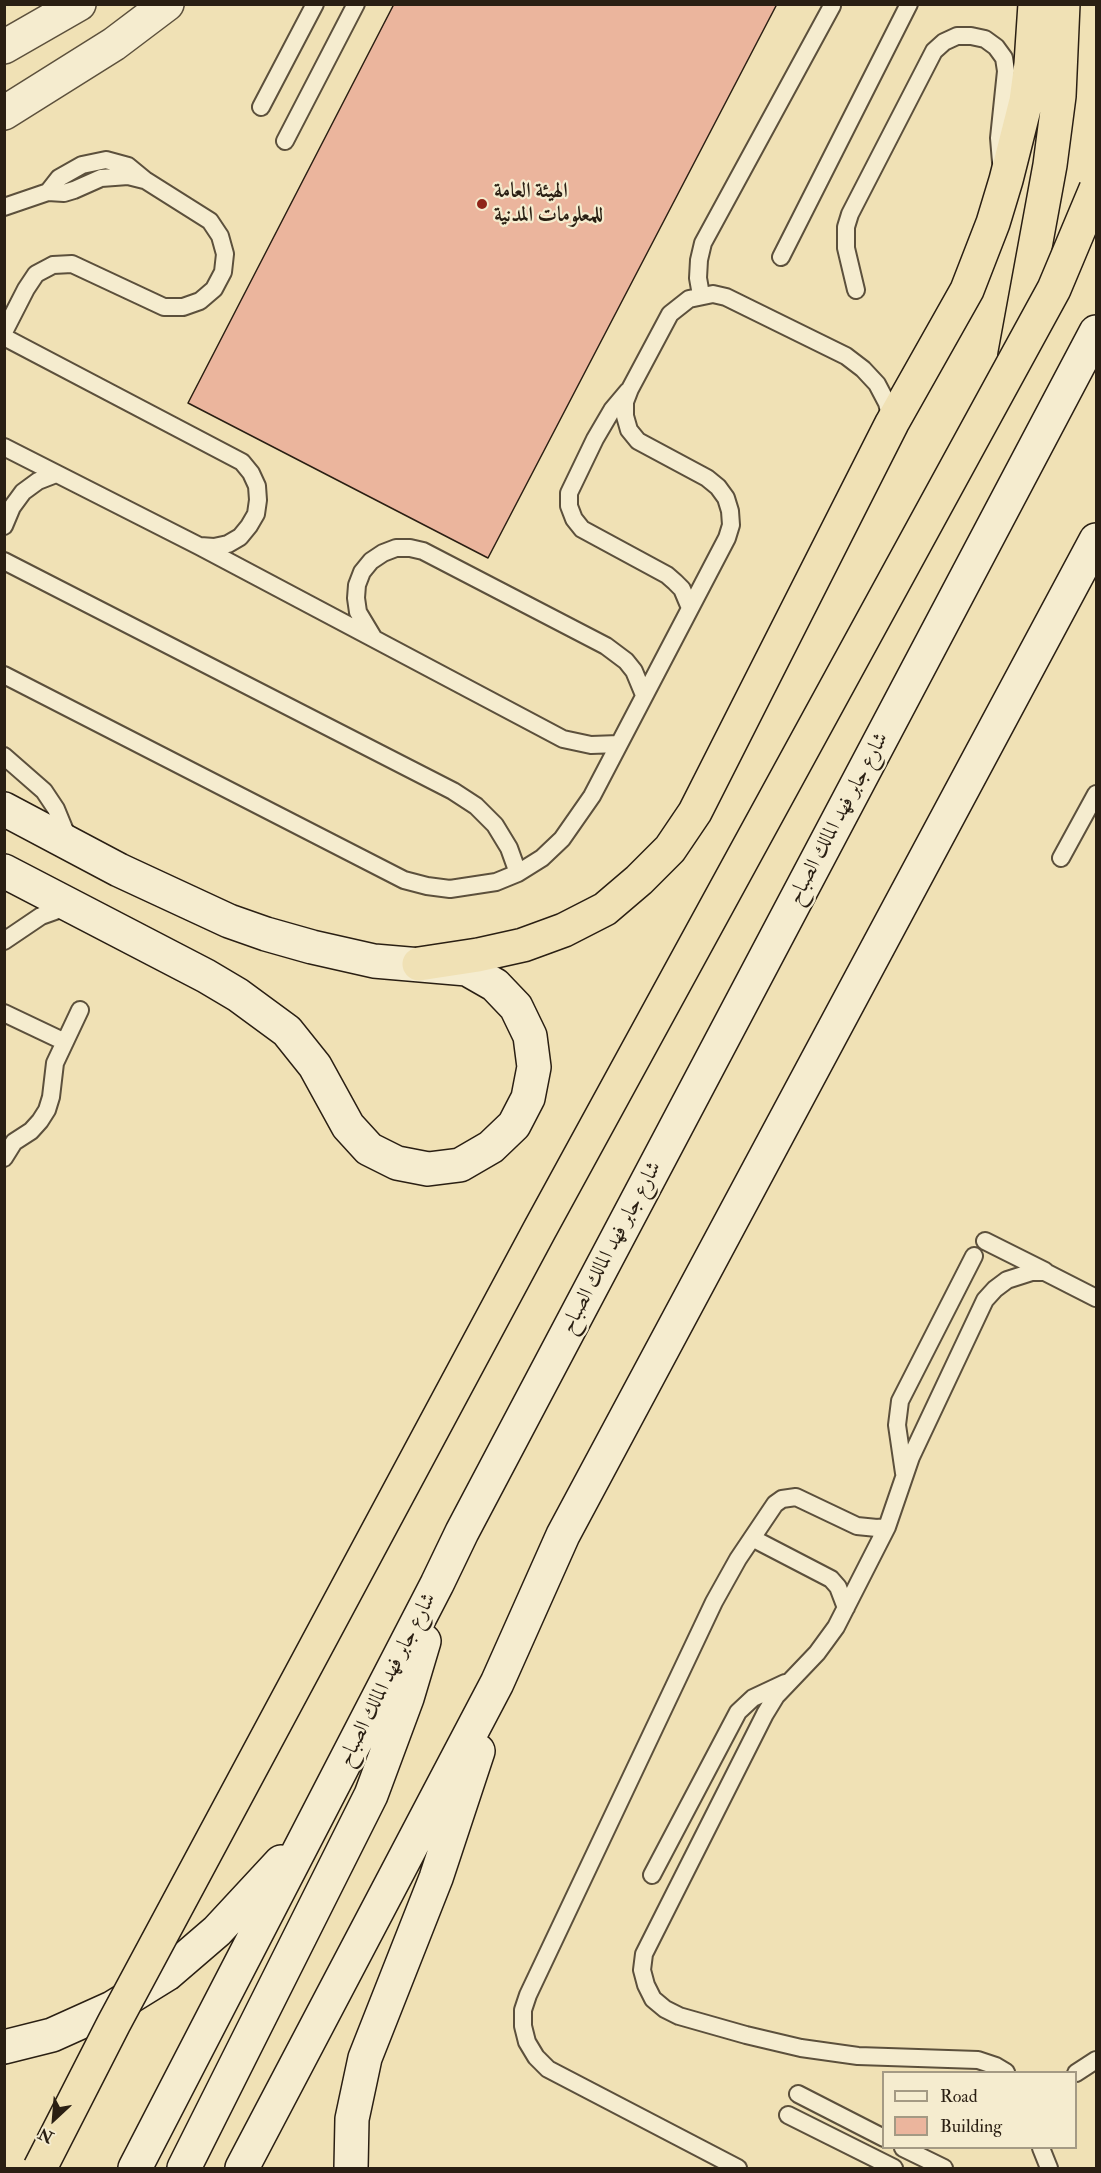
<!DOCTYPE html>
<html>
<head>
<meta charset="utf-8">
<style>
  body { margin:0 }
  #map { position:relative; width:1101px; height:2173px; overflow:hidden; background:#f0e1b5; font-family:"IM FELL Double Pica",serif }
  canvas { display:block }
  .frame { position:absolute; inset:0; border:6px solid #2a1f13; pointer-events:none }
  .legend { position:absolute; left:882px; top:2071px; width:195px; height:78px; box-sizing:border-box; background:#f5eccf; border:2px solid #a49a84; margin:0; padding:8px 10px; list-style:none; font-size:18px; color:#2a1f13 }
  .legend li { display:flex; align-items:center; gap:12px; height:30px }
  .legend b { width:30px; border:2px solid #a49a84 }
  .north { position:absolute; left:24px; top:2089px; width:60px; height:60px; -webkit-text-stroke:4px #f5eccf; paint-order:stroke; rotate:206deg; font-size:16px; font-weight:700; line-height:24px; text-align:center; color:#2a1f13 }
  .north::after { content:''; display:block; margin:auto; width:21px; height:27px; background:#2a1f13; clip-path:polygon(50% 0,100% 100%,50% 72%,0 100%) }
</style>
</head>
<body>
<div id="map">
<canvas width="1101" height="2173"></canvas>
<div class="frame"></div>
<ul class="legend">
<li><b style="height:8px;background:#f5eccf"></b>Road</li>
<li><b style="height:16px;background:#ebb59d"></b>Building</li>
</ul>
<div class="north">N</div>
</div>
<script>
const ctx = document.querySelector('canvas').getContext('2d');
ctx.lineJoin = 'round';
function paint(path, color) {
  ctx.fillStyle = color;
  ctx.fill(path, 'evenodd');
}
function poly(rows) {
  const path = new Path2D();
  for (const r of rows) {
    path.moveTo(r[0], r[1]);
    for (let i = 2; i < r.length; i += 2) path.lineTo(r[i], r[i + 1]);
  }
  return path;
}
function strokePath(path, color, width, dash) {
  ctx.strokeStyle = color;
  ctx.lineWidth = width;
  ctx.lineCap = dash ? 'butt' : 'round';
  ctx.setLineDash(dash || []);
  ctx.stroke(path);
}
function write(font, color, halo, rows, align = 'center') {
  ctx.font = font + ' "IM FELL Double Pica",Amiri,serif';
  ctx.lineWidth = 4.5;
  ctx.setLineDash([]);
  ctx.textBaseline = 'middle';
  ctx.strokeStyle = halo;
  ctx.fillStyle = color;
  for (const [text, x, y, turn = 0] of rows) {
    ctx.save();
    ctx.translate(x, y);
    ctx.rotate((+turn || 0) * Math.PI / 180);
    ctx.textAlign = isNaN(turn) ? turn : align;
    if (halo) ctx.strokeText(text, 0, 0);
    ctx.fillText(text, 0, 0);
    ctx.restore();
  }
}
const building = poly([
  [394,4,777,4,488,558,188,403,394,4]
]);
paint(building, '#ebb59d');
strokePath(building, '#2a1f13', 1.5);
const lane = poly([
  [261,107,315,4],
  [285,141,356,4],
  [4,207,48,192,64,193,74,190,101,178,128,176,144,180],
  [781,257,909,4],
  [856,290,846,248,846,227,850,214,934,51,944,42,957,36,971,36,985,39,996,47,1004,58,1006,71,999,138,1001,162],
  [701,295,698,278,699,260,703,243,832,6],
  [4,332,26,289,36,274,53,265,72,264,164,307,183,307,200,301,214,289,223,272,225,254,220,236,210,221,145,180,128,166,106,160,82,165,59,178,48,192],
  [4,337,242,462,251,473,257,486,258,500,256,514,249,526,240,537,228,544,214,547,200,546],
  [628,391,612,410,595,439,569,493,569,506,574,519,582,529,667,575,675,582,682,589,690,608],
  [4,447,199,546,563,739,591,745,619,744],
  [4,526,12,507,23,492,38,481,56,474],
  [4,561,453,791,476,806,495,825,509,848,518,873],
  [373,637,358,612,356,598,357,585,362,572,371,561,383,553,396,548,410,548,423,551,606,646,626,661,634,671,644,695],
  [4,675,404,880,427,886,450,889,496,882,518,873,542,858,562,839,592,796,727,538,731,525,730,511,726,498,718,487,707,478,638,441,629,430,625,416,625,402,630,389,670,314,689,299,713,294,726,297,846,356,863,369,877,384,887,403,891,420],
  [4,756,44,791,56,809,70,843],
  [1061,858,1096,794],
  [4,941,41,916,69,906],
  [4,1013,65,1042],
  [4,1158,14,1142,31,1131,40,1121,47,1110,51,1097,55,1063,80,1010],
  [985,1241,1045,1271],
  [904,1473,897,1425,900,1401,974,1256],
  [752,1538,831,1579,838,1587,846,1608],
  [652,1875,738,1712,753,1698,785,1683],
  [1006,2072,996,2066,978,2060,858,2056,801,2048,746,2035,679,2016,665,2009,653,1999,646,1985,642,1970,644,1954,765,1714,776,1696,817,1653,836,1627,887,1527,911,1457,985,1300,995,1289,1007,1280,1032,1272,1045,1272,1096,1298],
  [1076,2073,1096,2060],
  [798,2094,884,2138],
  [788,2115,894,2168],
  [903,2148,944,2168],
  [1041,2148,1049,2168],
  [738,2168,548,2069,536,2057,527,2042,523,2026,523,2010,528,1995,714,1602,738,1559,775,1504,782,1499,796,1497,857,1526,877,1528,887,1527]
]);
const street = poly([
  [4,47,79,4],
  [4,113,114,44,167,4]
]);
const secondary = poly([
  [4,809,119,870,229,921,266,934,312,947,374,961,467,969,495,985,516,1007,530,1036,534,1067,528,1098,514,1125,491,1147,460,1165,428,1169,397,1163,369,1149,348,1126,315,1066,287,1031,238,995,206,976,4,871],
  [4,2047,52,2035,112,2008,167,1974,217,1931,281,1862],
  [135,2168,437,1584,462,1532,1096,332],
  [184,2168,371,1795,407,1698,424,1641],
  [242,2168,497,1683,563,1535,1096,540],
  [351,2168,352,2119,365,2058,436,1878,478,1751]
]);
const highway = poly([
  [1015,356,1050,165,1059,96,1063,4],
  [419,964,478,955,523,945,564,930,605,909,639,880,670,849,695,812,892,423,967,290,993,223,1006,180,1026,101,1031,64,1035,4]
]);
strokePath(lane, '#5c503c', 20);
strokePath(street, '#5c503c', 36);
strokePath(secondary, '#2a1f13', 36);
strokePath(highway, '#2a1f13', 36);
strokePath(lane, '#f5eccf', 16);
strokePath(street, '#f5eccf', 33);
strokePath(secondary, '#f5eccf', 33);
strokePath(highway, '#f0e1b5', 33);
const highwayBridge = poly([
  [40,2168,114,2023,540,1229,1054,289,1096,189]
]);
strokePath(highwayBridge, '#2a1f13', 36, []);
strokePath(highwayBridge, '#f0e1b5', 33);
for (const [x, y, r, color] of [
  [482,204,6,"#8f2418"]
]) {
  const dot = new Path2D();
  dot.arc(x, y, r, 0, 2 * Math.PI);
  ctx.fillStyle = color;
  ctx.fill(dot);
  strokePath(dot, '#f5eccf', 2);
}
write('bold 21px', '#2a1f13', '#f5eccf', [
  ["الهيئة العامة",494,192],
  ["للمعلومات المدنية",494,216]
], 'left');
write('21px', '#2a1f13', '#f5eccf', [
  ["شارع جابر فهد المالك الصباح",839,819,-62],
  ["شارع جابر فهد المالك الصباح",612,1248,-62],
  ["شارع جابر فهد المالك الصباح",388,1680,-63]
]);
</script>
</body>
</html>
